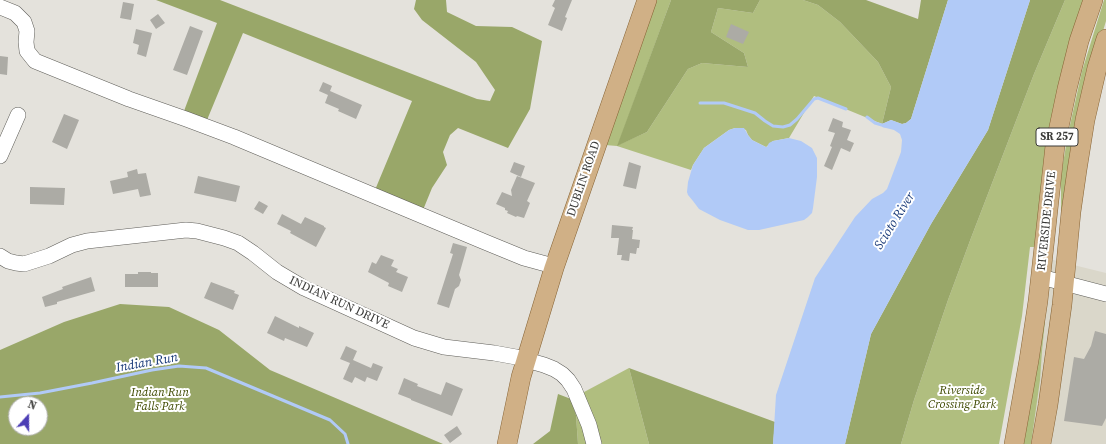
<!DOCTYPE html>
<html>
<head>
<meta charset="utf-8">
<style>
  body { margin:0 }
  #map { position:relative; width:1106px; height:444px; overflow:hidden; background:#e4e2dc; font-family:"Source Serif 4",serif }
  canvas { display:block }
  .north { position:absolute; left:8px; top:396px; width:40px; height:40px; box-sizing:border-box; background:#fff; border:1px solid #b0b0af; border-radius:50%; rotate:21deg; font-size:11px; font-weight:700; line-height:16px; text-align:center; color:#3a3a38 }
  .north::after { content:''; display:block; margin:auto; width:14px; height:18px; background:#4c3eb5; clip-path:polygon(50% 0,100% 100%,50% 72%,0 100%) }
</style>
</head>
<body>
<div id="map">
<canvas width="1106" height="444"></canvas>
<div class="north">N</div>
</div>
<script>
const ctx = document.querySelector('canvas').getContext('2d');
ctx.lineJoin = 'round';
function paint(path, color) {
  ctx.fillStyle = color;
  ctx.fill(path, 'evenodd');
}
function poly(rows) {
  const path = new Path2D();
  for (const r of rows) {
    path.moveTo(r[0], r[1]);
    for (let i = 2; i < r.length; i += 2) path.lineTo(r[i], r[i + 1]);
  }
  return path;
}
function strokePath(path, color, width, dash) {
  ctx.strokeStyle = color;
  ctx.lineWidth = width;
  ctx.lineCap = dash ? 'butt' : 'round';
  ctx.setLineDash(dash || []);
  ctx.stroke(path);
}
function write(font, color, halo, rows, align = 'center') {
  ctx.font = font + ' "Source Serif 4",serif';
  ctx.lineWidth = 4;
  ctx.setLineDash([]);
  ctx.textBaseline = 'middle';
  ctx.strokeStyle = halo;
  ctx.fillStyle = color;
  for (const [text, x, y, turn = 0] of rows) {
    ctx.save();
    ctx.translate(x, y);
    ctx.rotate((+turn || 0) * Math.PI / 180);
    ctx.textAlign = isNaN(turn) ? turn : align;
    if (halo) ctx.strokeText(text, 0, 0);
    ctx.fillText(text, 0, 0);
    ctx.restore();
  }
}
paint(poly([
  [1037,256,1106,273,1106,444,1008,444]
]), '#dad7ca');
paint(poly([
  [654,0,671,0,618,145,647,132,688,69,702,63,748,67,744,53,711,32,718,8,753,13,760,0,803,0,818,5,840,22,878,62,891,87,882,124,814,96,789,138,773,141,766,147,752,140,748,135,746,130,741,128,735,128,729,130,704,148,693,165,691,170,617,146,605,145],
  [1065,0,1086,0,1038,247,1030,247,1022,316,999,444,901,444,914,400,948,300,971,238,1034,74],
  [1104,0,1106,0,1106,21,1103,31,1061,219,1061,175,1068,134,1082,71],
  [1040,320,1045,321,1042,351,1040,380,1031,444,1019,444],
  [629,368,649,444,578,444,576,415,571,399]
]), '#b0be7f');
paint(poly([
  [156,0,220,0,477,99,490,101,495,90,476,62,422,20,414,9,416,0,446,0,447,12,476,26,512,27,542,41,530,109,508,148,458,128,450,135,443,152,447,165,432,188,423,210,375,190,412,101,243,33,207,120,184,111,217,23],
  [671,0,760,0,753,13,718,8,711,32,744,53,748,67,702,63,688,69,647,132,617,146],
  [803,0,866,0,918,19,921,0,948,0,911,119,906,123,902,124,891,120,882,124,891,87,878,62,840,22,818,5],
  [1030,0,1065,0,1034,74,971,238,948,300,914,400,901,444,845,444,871,334,931,224,988,130],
  [120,304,169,307,219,330,270,370,443,444,0,444,0,350,64,322],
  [16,404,40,404,40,428,16,428],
  [629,368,775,422,773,444,649,444],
  [558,394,571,399,576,415,578,444,533,444,550,431]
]), '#99a769');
paint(poly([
  [948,0,1030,0,988,130,931,224,871,334,845,444,773,444,776,395,815,278,855,217,872,199,883,193,887,189,901,152,902,140,900,134,894,130,882,127,882,124,891,120,902,124,906,123,911,119],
  [735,128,744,128,748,135,752,140,766,147,767,147,769,143,773,141,789,138,801,141,812,148,817,158,817,177,813,208,812,213,808,217,804,220,759,230,748,230,720,220,699,209,693,201,688,195,687,192,688,182,693,165,704,148,729,130]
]), '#b1caf7');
strokePath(poly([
  [700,103,724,103,755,113,765,121,773,126,783,127,790,125,797,119,814,99,818,98,846,109],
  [867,117,875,123,885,126],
  [0,397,40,393,92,383,152,370,179,366,206,368,330,420,345,434,348,444]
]), '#b1caf7', 3);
paint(poly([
  [555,0,572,0,565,17,567,18,562,31,548,25,555,8,552,6],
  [123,2,134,4,131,20,120,18],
  [158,14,165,23,156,29,150,20],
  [731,24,749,32,743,44,726,37],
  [190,26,203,31,187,75,173,70],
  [136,29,152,33,146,57,137,54,139,45,133,43],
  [0,56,8,57,7,75,0,74],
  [323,82,332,86,330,91,362,105,356,119,338,111,339,109,325,103,328,95,319,91],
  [64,114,79,120,67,149,52,142],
  [833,118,843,122,842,127,851,130,847,140,854,143,850,152,841,148,832,170,824,166,832,147,830,146,835,133,828,131],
  [514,162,525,166,521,177,510,172],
  [629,162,641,166,636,189,623,186],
  [137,169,138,174,146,173,151,195,140,197,138,189,113,194,110,181,128,177,127,172],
  [198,176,240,186,236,202,194,193],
  [517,176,535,183,527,201,530,203,524,218,517,216,516,217,507,213,508,211,505,210,505,208,496,204,502,192,512,196,511,190],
  [30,187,65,188,64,205,30,204],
  [259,201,268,206,263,214,254,209],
  [282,214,301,224,305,217,324,226,324,227,326,228,316,247,290,233,291,231,277,224],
  [612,225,633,227,632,230,633,230,632,239,640,240,639,248,637,248,636,254,630,253,629,261,621,260,622,255,617,255,619,238,611,238],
  [453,243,467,247,459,275,461,280,459,286,455,289,449,308,437,304,453,254,450,253],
  [381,255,394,260,391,266,398,269,396,272,408,277,402,292,388,286,389,283,368,272,372,262,376,264],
  [138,272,151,272,151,273,158,273,158,287,125,287,125,274,138,274],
  [91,277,95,291,57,302,57,304,45,307,42,297,63,289,62,287],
  [211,282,235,291,234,293,239,295,233,310,204,298],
  [275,316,299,328,299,326,314,333,307,347,285,338,284,341,267,333],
  [1095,331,1106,334,1106,418,1102,426,1064,421,1074,357,1084,359,1091,346],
  [346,346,357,351,353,360,371,368,373,363,383,367,377,381,367,377,365,382,355,377,352,383,343,379,350,363,340,359],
  [404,378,418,384,417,386,441,395,446,382,463,389,452,416,411,400,411,399,398,394],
  [457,426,462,434,450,443,444,435]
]), '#acaba5');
const minor = poly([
  [0,7,15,13,24,22,27,31,26,42,27,51,35,61,129,99,186,119,234,137,485,242,524,258,546,264,554,268],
  [0,156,18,115],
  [0,256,8,261,16,263,24,264,49,256,72,245,87,241,186,230,197,231,224,238,238,243,253,253,277,272,304,288,414,338,444,347,494,353,516,357,544,365,554,369,562,374,568,380,574,389,589,425,594,444],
  [1041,277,1106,294]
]);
const major = poly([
  [507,444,521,377,554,268,647,0],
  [1014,444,1029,360,1038,301,1055,146,1067,89,1079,41,1093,0],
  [1041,444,1048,405,1062,305,1071,212,1077,170,1085,120,1097,68,1106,39]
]);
strokePath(minor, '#5f5e59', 16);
strokePath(major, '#876436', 20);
strokePath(minor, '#fff', 15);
strokePath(major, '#d0b086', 19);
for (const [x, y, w] of [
  [1057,137,42]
]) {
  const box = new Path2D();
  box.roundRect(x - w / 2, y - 9, w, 18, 3);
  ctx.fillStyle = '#fff';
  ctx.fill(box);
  strokePath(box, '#3a3a38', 1);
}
write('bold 11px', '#3a3a38', null, [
  ["SR 257",1057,137]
]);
write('12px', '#3a3a38', '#fff', [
  ["DUBLIN ROAD",584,179,-71],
  ["RIVERSIDE DRIVE",1047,221,-84],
  ["INDIAN RUN DRIVE",339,303,25]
]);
write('italic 12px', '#3f4a00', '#fff', [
  ["Riverside",962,391],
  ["Crossing Park",962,405],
  ["Indian Run",160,393],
  ["Falls Park",160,407]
]);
write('italic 13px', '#183978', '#fff', [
  ["Scioto River",895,221,-58],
  ["Indian Run",147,363,-10]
]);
</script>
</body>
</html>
